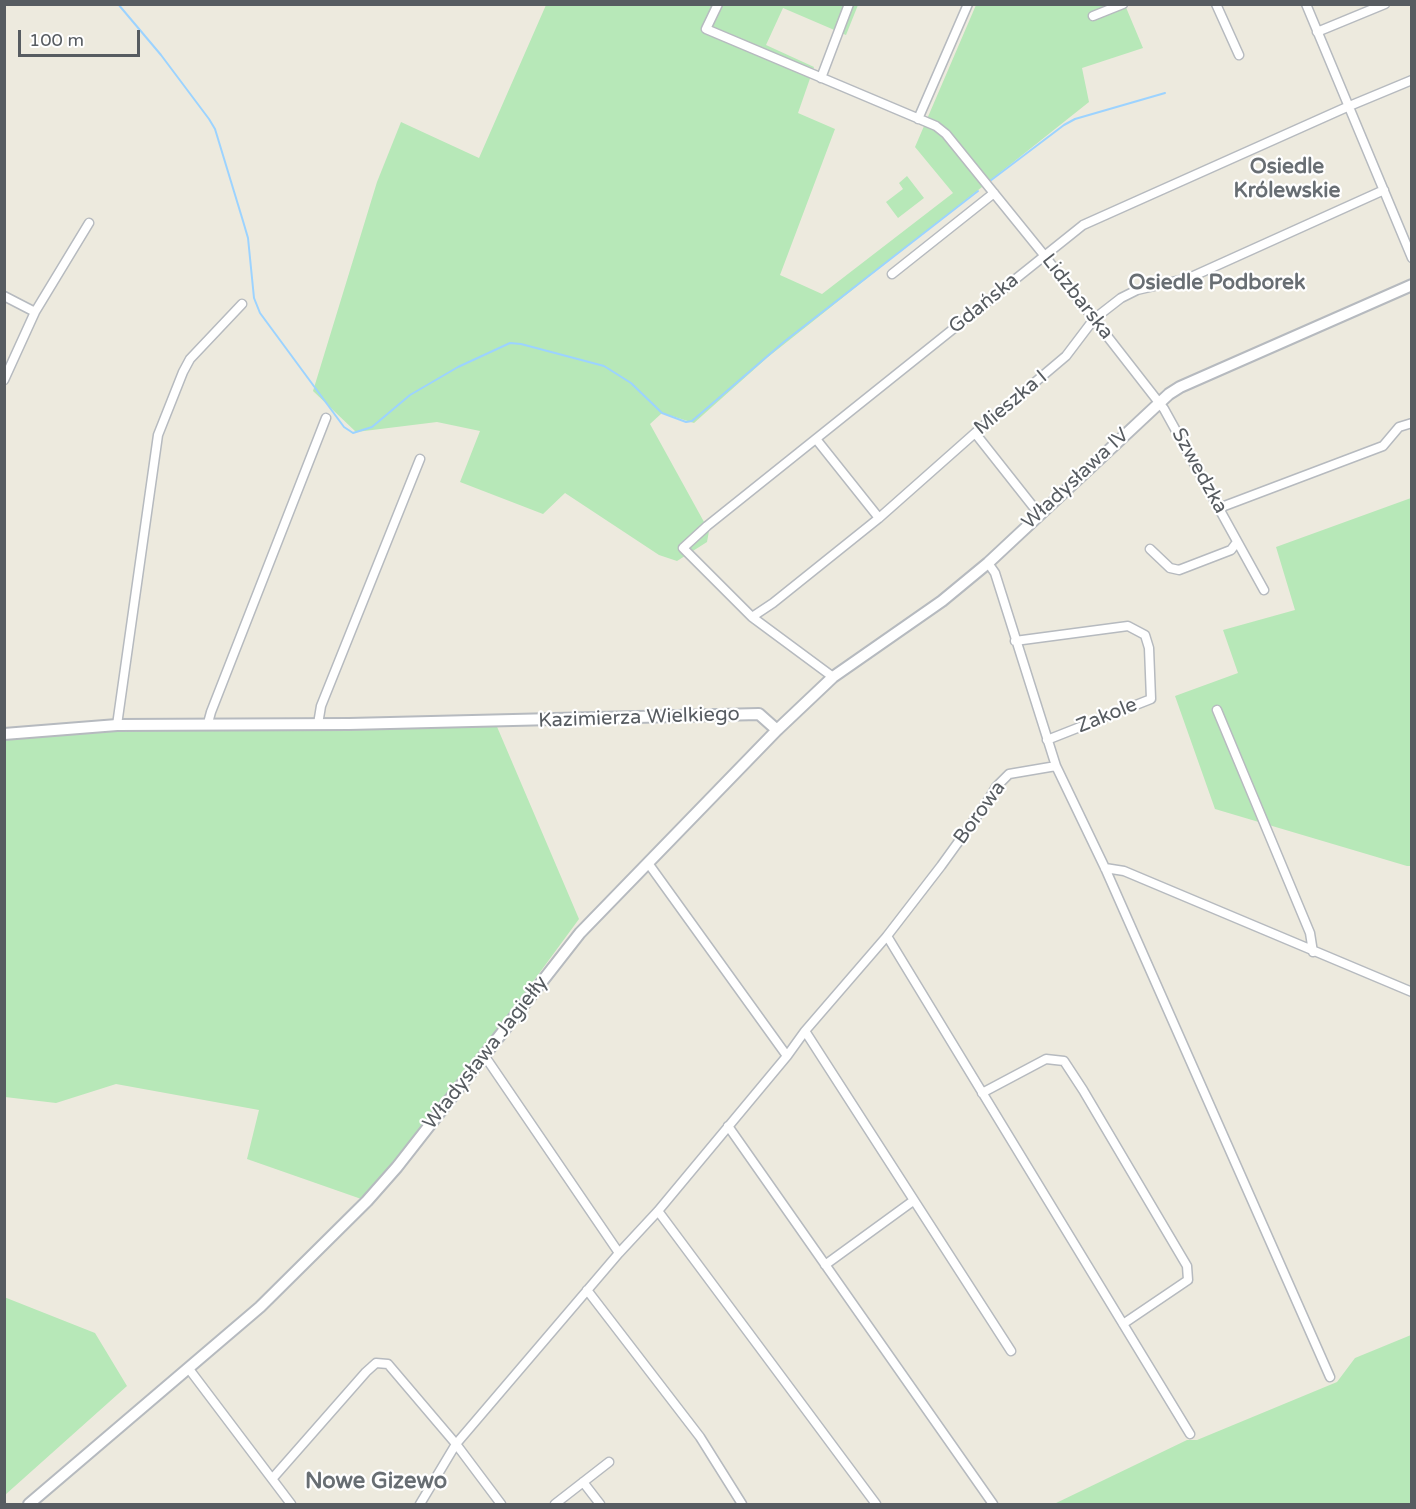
<!DOCTYPE html>
<html>
<head>
<meta charset="utf-8">
<style>
  body { margin:0 }
  #map { position:relative; width:1416px; height:1509px; overflow:hidden; background:#edeade; font-family:"Varela Round",sans-serif }
  canvas { display:block }
  .frame { position:absolute; inset:0; border:6px solid #575c61; pointer-events:none }
  .scale { position:absolute; left:18px; top:30px; width:122px; height:27px; box-sizing:border-box; border:3px solid #575c61; border-top:0; padding-left:8px; font-size:18px; line-height:21px; white-space:nowrap; color:#575c61; -webkit-text-stroke:4px #fff; paint-order:stroke }
</style>
</head>
<body>
<div id="map">
<canvas width="1416" height="1509"></canvas>
<div class="frame"></div>
<div class="scale">100 m</div>
</div>
<script>
const ctx = document.querySelector('canvas').getContext('2d');
ctx.lineJoin = 'round';
function paint(path, color) {
  ctx.fillStyle = color;
  ctx.fill(path, 'evenodd');
}
function poly(rows) {
  const path = new Path2D();
  for (const r of rows) {
    path.moveTo(r[0], r[1]);
    for (let i = 2; i < r.length; i += 2) path.lineTo(r[i], r[i + 1]);
  }
  return path;
}
function strokePath(path, color, width, dash) {
  ctx.strokeStyle = color;
  ctx.lineWidth = width;
  ctx.lineCap = dash ? 'butt' : 'round';
  ctx.setLineDash(dash || []);
  ctx.stroke(path);
}
function write(font, color, halo, rows, align = 'center') {
  ctx.font = font + ' "Varela Round",sans-serif';
  ctx.lineWidth = 4.5;
  ctx.setLineDash([]);
  ctx.textBaseline = 'middle';
  ctx.strokeStyle = halo;
  ctx.fillStyle = color;
  for (const [text, x, y, turn = 0] of rows) {
    ctx.save();
    ctx.translate(x, y);
    ctx.rotate((+turn || 0) * Math.PI / 180);
    ctx.textAlign = isNaN(turn) ? turn : align;
    if (halo) ctx.strokeText(text, 0, 0);
    ctx.fillText(text, 0, 0);
    ctx.restore();
  }
}
paint(poly([
  [546,5,858,5,846,35,783,8,766,45,814,67,798,113,835,129,780,275,822,294,953,193,915,147,976,5,1125,5,1143,48,1082,68,1089,102,768,357,694,423,662,413,650,424,709,531,707,542,677,561,659,555,565,493,543,514,460,482,480,431,437,422,356,432,313,391,377,182,401,122,479,158],
  [907,176,924,198,898,218,886,202,903,189,899,183],
  [1411,498,1411,866,1407,866,1215,809,1175,696,1238,673,1223,630,1295,610,1276,547],
  [495,722,579,919,397,1167,367,1201,247,1159,259,1110,116,1084,56,1103,5,1097,5,738,117,725],
  [4,1297,95,1333,127,1386,5,1495],
  [1411,1335,1411,1504,1054,1504,1187,1440,1197,1440,1337,1382,1355,1358]
]), '#b7e8b8');
strokePath(poly([
  [118,4,161,55,209,119,215,129,243,221,248,238,254,298,260,313,344,427,353,433,372,427,410,395,458,367,510,343,521,344,604,366,631,383,662,413,686,422,692,421,785,341,978,191],
  [990,181,1064,125,1075,119,1165,93]
]), '#9cd3ff', 2);
const minor = poly([
  [718,4,706,29,936,126,946,134,1044,255,1164,409,1264,590],
  [1216,4,1239,55],
  [1306,4,1412,258],
  [1093,16,1123,4],
  [1317,32,1385,4],
  [821,78,849,4],
  [918,119,968,4],
  [892,274,994,193],
  [4,296,35,312],
  [4,380,35,312,89,223],
  [975,433,1039,514],
  [816,439,879,518],
  [1219,508,1383,446,1399,427,1412,423],
  [1150,549,1170,568,1179,570,1231,550,1237,542],
  [988,563,995,573,1056,766,1105,868,1330,1377],
  [752,617,683,548,707,526,1083,225,1347,107,1412,80],
  [1015,641,1128,626,1145,635,1149,648,1151,699,1047,740],
  [833,677,752,617,773,603,879,518,975,433,1066,356,1094,319,1121,298,1137,290,1189,278,1384,190],
  [1217,710,1310,933,1313,952],
  [208,723,211,712,326,418],
  [318,724,321,706,420,459],
  [117,725,158,435,183,372,190,359,242,304],
  [648,863,787,1056],
  [1105,868,1124,871,1412,992],
  [887,936,1190,1434],
  [805,1031,1011,1351],
  [484,1055,619,1253],
  [982,1093,1046,1059,1064,1061,1083,1090,1187,1266,1188,1280,1123,1324],
  [728,1126,993,1504],
  [658,1211,876,1504],
  [825,1265,913,1201],
  [587,1290,700,1437,742,1504],
  [189,1369,291,1504],
  [272,1479,366,1372,376,1363,388,1364,456,1444,501,1504],
  [583,1482,600,1504],
  [420,1504,456,1444,619,1253,658,1211,787,1056,805,1031,887,936,941,866,985,805,996,787,1009,774,1056,766],
  [555,1504,609,1462]
]);
const tertiary = poly([
  [4,734,117,725,349,724,759,714,777,730],
  [29,1504,260,1307,367,1201,397,1167,580,933,777,730,833,677,942,601,988,563,1169,394,1180,387,1412,285]
]);
strokePath(minor, '#b6babf', 11);
strokePath(tertiary, '#b6babf', 14);
strokePath(minor, '#fff', 8);
strokePath(tertiary, '#fff', 10);
write('20px', '#575c61', '#fff', [
  ["Lidzbarska",1077,297,52],
  ["Gdańska",984,304,-39],
  ["Mieszka I",1011,403,-40],
  ["Szwedzka",1199,471,61],
  ["Władysława IV",1076,479,-43],
  ["Zakole",1107,716,-22],
  ["Kazimierza Wielkiego",639,718,-2],
  ["Borowa",980,813,-54],
  ["Władysława Jagiełły",486,1053,-52]
]);
write('bold 21px', '#686e73', '#fff', [
  ["Osiedle",1287,167],
  ["Królewskie",1287,191],
  ["Osiedle Podborek",1217,283]
]);
write('bold 22px', '#686e73', '#fff', [
  ["Nowe Gizewo",376,1482]
]);
</script>
</body>
</html>
